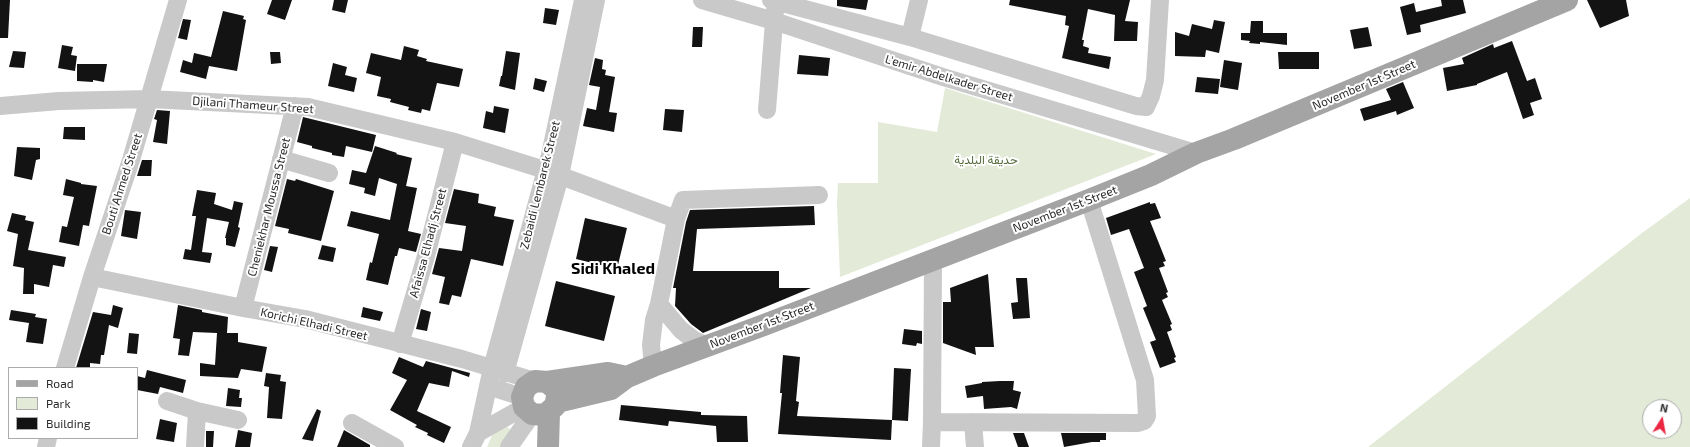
<!DOCTYPE html>
<html>
<head>
<meta charset="utf-8">
<style>
  body { margin:0 }
  #map { position:relative; width:1690px; height:447px; overflow:hidden; background:#fff; font-family:"Exo 2",sans-serif }
  canvas { display:block }
  .legend { position:absolute; left:8px; top:367px; width:130px; height:72px; box-sizing:border-box; background:#fff; border:1px solid #ababab; margin:0; padding:5px 7px; list-style:none; font-size:12px; color:#2c2c2c }
  .legend li { display:flex; align-items:center; gap:8px; height:20px }
  .legend b { width:20px; border:1px solid #ababab }
  .north { position:absolute; left:1642px; top:399px; width:40px; height:40px; box-sizing:border-box; background:#fff; border:1px solid #ababab; border-radius:50%; rotate:11deg; font-size:11px; font-weight:700; line-height:16px; text-align:center; color:#2c2c2c }
  .north::after { content:''; display:block; margin:auto; width:14px; height:18px; background:#eb2641; clip-path:polygon(50% 0,100% 100%,50% 72%,0 100%) }
</style>
</head>
<body>
<div id="map">
<canvas width="1690" height="447"></canvas>
<ul class="legend">
<li><b style="height:5px;background:#a4a4a4"></b>Road</li>
<li><b style="height:11px;background:#e3ebd8"></b>Park</li>
<li><b style="height:11px;background:#131313"></b>Building</li>
</ul>
<div class="north">N</div>
</div>
<script>
const ctx = document.querySelector('canvas').getContext('2d');
ctx.lineJoin = 'round';
function paint(path, color) {
  ctx.fillStyle = color;
  ctx.fill(path, 'evenodd');
}
function poly(rows) {
  const path = new Path2D();
  for (const r of rows) {
    path.moveTo(r[0], r[1]);
    for (let i = 2; i < r.length; i += 2) path.lineTo(r[i], r[i + 1]);
  }
  return path;
}
function strokePath(path, color, width, dash) {
  ctx.strokeStyle = color;
  ctx.lineWidth = width;
  ctx.lineCap = dash ? 'butt' : 'round';
  ctx.setLineDash(dash || []);
  ctx.stroke(path);
}
function write(font, color, halo, rows, align = 'center') {
  ctx.font = font + ' "Exo 2",Vazirmatn,sans-serif';
  ctx.lineWidth = 4;
  ctx.setLineDash([]);
  ctx.textBaseline = 'middle';
  ctx.strokeStyle = halo;
  ctx.fillStyle = color;
  for (const [text, x, y, turn = 0] of rows) {
    ctx.save();
    ctx.translate(x, y);
    ctx.rotate((+turn || 0) * Math.PI / 180);
    ctx.textAlign = isNaN(turn) ? turn : align;
    if (halo) ctx.strokeText(text, 0, 0);
    ctx.fillText(text, 0, 0);
    ctx.restore();
  }
}
paint(poly([
  [945,88,1156,154,840,277,837,204,838,183,878,183,878,122,937,132],
  [1690,198,1690,447,1368,447,1642,233],
  [1650,407,1674,407,1674,431,1650,431],
  [503,423,512,431,503,447,487,447,497,424]
]), '#e3ebd8');
paint(poly([
  [0,0,10,0,8,38,0,38],
  [272,0,292,0,285,20,267,14],
  [334,0,348,0,345,13,332,10],
  [837,0,868,0,866,10,837,6],
  [1010,0,1130,0,1125,21,1138,22,1137,41,1114,41,1115,15,1088,9,1082,40,1084,40,1083,46,1089,48,1088,53,1111,57,1109,69,1062,58,1069,26,1065,25,1066,16,1009,5],
  [1441,0,1463,0,1466,13,1420,25,1421,32,1407,35,1400,7,1414,3,1416,12,1442,6],
  [1587,0,1626,0,1629,16,1600,28],
  [545,8,559,10,556,25,543,23],
  [223,11,244,16,243,19,246,20,237,71,209,66,206,79,180,72,183,60,192,63,194,53,211,57],
  [183,19,191,20,187,40,178,38],
  [1214,20,1225,22,1219,53,1206,50,1205,57,1175,56,1175,32,1189,36,1192,24,1212,29],
  [1251,21,1263,21,1263,33,1287,33,1287,45,1260,42,1260,44,1249,43,1250,41,1241,40,1241,33,1250,33],
  [693,27,703,27,702,47,692,47],
  [1368,27,1372,46,1354,49,1350,30],
  [1512,41,1527,81,1535,78,1542,99,1530,103,1534,115,1523,119,1507,72,1477,84,1477,85,1447,91,1443,68,1464,64,1462,58,1493,44,1494,48],
  [62,45,73,47,71,55,77,56,75,71,58,68],
  [404,46,419,50,417,56,427,59,426,61,463,69,459,87,437,83,430,111,422,109,421,113,408,110,409,107,390,102,391,99,377,96,381,77,366,73,371,53,401,60],
  [13,51,26,52,24,68,9,67],
  [506,51,520,53,515,90,499,86,501,76,502,76],
  [270,52,280,52,281,63,271,64],
  [1278,52,1319,52,1319,69,1279,69],
  [799,55,830,58,828,76,797,74],
  [595,58,603,60,602,69,606,70,605,75,615,77,609,112,617,113,614,132,583,126,587,108,596,110,600,87,589,85],
  [1224,60,1242,63,1238,90,1220,87],
  [333,63,347,67,345,75,357,78,354,92,328,86],
  [77,64,107,64,104,82,93,80,93,82,77,81],
  [1197,77,1220,79,1218,94,1195,92],
  [535,78,547,81,544,92,533,89],
  [1403,82,1414,108,1397,115,1396,111,1364,121,1360,109,1391,100,1386,89],
  [494,106,509,109,505,133,483,128,486,111,493,113],
  [665,109,684,110,682,132,663,130],
  [157,110,170,111,167,144,153,142,157,120,154,119],
  [303,117,376,135,372,152,346,146,344,157,332,155,332,153,312,148,312,146,297,142],
  [64,127,85,127,85,140,63,139],
  [375,146,397,153,396,154,412,158,406,186,417,188,408,231,421,234,416,252,399,248,397,256,395,256,388,285,366,280,370,262,372,263,379,234,347,226,351,211,390,220,397,184,379,178,375,196,364,193,365,188,349,184,352,170,366,173],
  [17,147,40,148,40,159,36,160,32,180,14,176],
  [142,160,152,160,151,176,137,176],
  [66,179,81,183,81,184,97,186,89,226,83,225,79,246,59,242,62,226,67,227,74,197,63,195],
  [287,179,295,181,296,179,334,191,321,241,288,233,289,229,275,226],
  [454,189,479,194,478,203,496,207,494,216,514,220,503,266,471,259,461,297,452,295,449,305,439,303,445,277,432,274,439,248,462,251,466,226,445,223],
  [197,190,216,193,214,204,232,210,234,201,243,203,238,227,240,228,235,247,226,245,226,238,225,238,229,222,207,218,202,252,212,253,210,263,183,259,185,249,191,250,196,216,192,216],
  [1150,202,1150,204,1155,203,1161,218,1150,221,1166,261,1163,262,1165,266,1159,268,1168,292,1166,293,1168,297,1162,300,1172,324,1170,325,1172,330,1167,332,1176,357,1174,358,1176,362,1160,368,1150,342,1156,340,1143,308,1147,306,1134,272,1144,268,1129,229,1111,235,1106,218],
  [814,206,815,225,697,229,693,271,779,271,779,288,811,288,703,333,691,324,675,306,676,288,673,288,686,222,690,210],
  [125,210,141,212,137,239,121,236],
  [12,213,26,216,25,220,34,222,28,250,66,257,64,267,53,265,49,287,34,284,34,294,23,294,24,268,13,266,18,234,7,231],
  [585,218,627,228,617,269,576,259],
  [322,245,336,248,333,262,318,259],
  [270,246,278,247,272,272,264,270],
  [988,274,994,347,975,347,976,355,943,343,943,302,951,302,950,288],
  [1016,278,1027,278,1030,318,1013,319,1011,303,1018,302],
  [556,281,615,296,604,341,545,326],
  [113,305,123,308,118,328,109,325,104,355,101,355,100,364,90,363,90,368,76,368,93,312,111,315],
  [178,305,202,310,202,312,228,317,227,333,238,333,238,342,267,347,262,372,241,369,238,378,200,376,200,363,215,365,217,333,193,332,189,356,178,355,180,339,173,338],
  [363,307,383,312,380,321,361,317],
  [421,309,431,312,427,331,416,329],
  [11,310,36,314,35,317,47,319,43,344,26,342,29,323,9,320],
  [904,329,922,331,922,344,917,343,916,346,902,344],
  [129,333,139,334,137,354,127,353],
  [783,355,800,357,796,401,799,402,797,416,892,420,891,440,778,434,782,393,780,393],
  [399,357,423,367,426,361,470,373,469,377,452,371,449,387,429,383,417,411,451,427,444,443,427,435,428,433,415,427,417,425,390,410,407,380,392,373],
  [894,368,911,369,908,421,892,420],
  [147,370,186,380,183,393,160,387,158,394,137,390,137,376,145,378],
  [266,373,281,375,280,381,286,382,282,419,267,418,269,387,264,386],
  [1000,381,1014,381,1013,390,1021,392,1017,409,1011,407,984,409,983,396,967,398,965,386,982,383,982,382],
  [228,388,240,390,239,398,242,398,241,407,226,406],
  [621,405,701,412,701,415,747,416,748,442,717,442,716,426,669,421,668,426,619,420],
  [317,409,321,411,313,441,302,439],
  [160,419,177,423,174,442,156,439],
  [238,430,252,433,250,447,235,447],
  [344,430,370,445,370,447,337,447],
  [206,431,214,431,213,447,206,447],
  [1013,433,1024,433,1029,447,1018,447],
  [1061,433,1106,433,1106,440,1100,440,1100,442,1092,442,1064,447]
]), '#131313');
strokePath(poly([
  [702,0,774,21,943,77,1196,153],
  [771,0,910,37,1136,106,1146,107,1151,96,1155,80,1160,0],
  [910,37,919,0],
  [0,106,59,101,149,99,308,107,455,142,545,170,676,219],
  [767,110,775,10],
  [281,159,329,173],
  [92,277,243,308,305,319,462,359,535,381],
  [659,304,681,330,694,340,708,346],
  [243,308,295,106],
  [400,344,426,256,455,142],
  [653,366,651,345,654,320,659,304,676,219,683,200,819,195],
  [65,368,92,277,131,160,178,0],
  [505,373,560,176,596,0],
  [488,386,522,397],
  [167,401,197,411,238,420],
  [932,422,1138,423,1144,421,1147,416,1145,380,1089,200],
  [973,422,975,447],
  [352,423,395,447],
  [478,433,524,407],
  [46,447,48,438],
  [195,447,197,411],
  [471,447,478,433,492,368,550,155,583,0],
  [509,447,532,414],
  [931,447,932,422,933,260]
]), '#c9c9c9', 18);
strokePath(poly([
  [547,382,554,388,557,392,557,397,555,406,545,415,532,414,524,407,522,397,526,387,535,381,547,382,608,373,627,377],
  [557,402,611,389,627,377,653,366,764,325,1089,200,1151,175,1196,153,1234,139,1567,0],
  [548,447,549,413]
]), '#a4a4a4', 22);
write('12px', '#2c2c2c', '#fff', [
  ["L'emir Abdelkader Street",949,78,17],
  ["November 1st Street",1364,85,-23],
  ["Djilani Thameur Street",253,105,4],
  ["Bouti Ahmed Street",122,184,-72],
  ["Zebaidi Lembarek Street",540,185,-76],
  ["Cheniekhar Moussa Street",269,207,-76],
  ["November 1st Street",1065,209,-21],
  ["Afaissa Elhadj Street",428,243,-75],
  ["Korichi Elhadi Street",314,324,13],
  ["November 1st Street",762,325,-21]
]);
write('12px', '#526938', '#fff', [
  ["حديقة البلدية",986,160]
]);
write('bold 16px', '#000', '#fff', [
  ["Sidi Khaled",613,269]
]);
</script>
</body>
</html>
